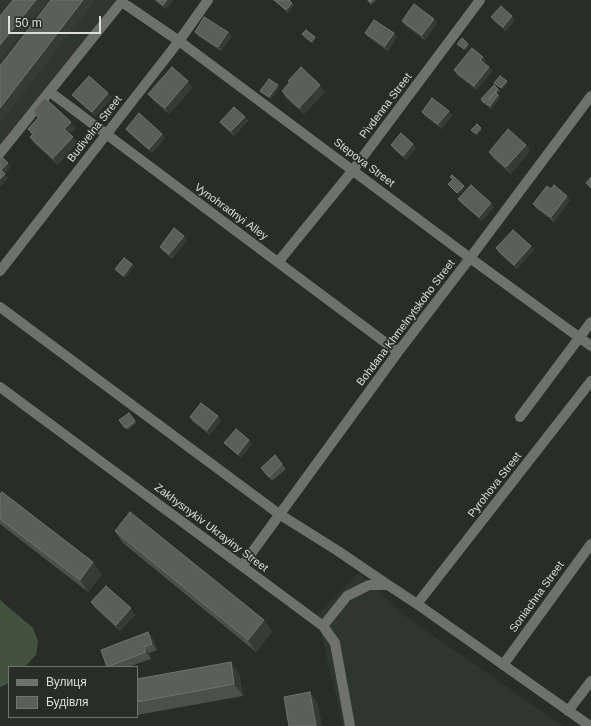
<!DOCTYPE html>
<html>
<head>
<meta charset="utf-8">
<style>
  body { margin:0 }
  #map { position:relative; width:591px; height:726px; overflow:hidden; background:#292d28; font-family:Helvetica,sans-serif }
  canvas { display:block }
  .legend { position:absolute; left:8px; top:666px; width:130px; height:52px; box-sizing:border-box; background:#292d28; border:1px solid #717470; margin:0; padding:5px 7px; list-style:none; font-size:12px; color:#dcdfdc }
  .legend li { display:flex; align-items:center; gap:8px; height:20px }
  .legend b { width:20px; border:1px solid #717470 }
  .scale { position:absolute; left:8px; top:16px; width:93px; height:18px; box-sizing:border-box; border:2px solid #dcdfdc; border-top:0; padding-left:5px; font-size:12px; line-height:14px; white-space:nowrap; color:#dcdfdc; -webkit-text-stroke:3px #292d28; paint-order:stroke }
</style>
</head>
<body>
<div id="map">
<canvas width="591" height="726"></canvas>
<ul class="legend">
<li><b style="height:5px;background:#6f716f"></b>Вулиця</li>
<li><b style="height:11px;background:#5b5f5a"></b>Будівля</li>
</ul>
<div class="scale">50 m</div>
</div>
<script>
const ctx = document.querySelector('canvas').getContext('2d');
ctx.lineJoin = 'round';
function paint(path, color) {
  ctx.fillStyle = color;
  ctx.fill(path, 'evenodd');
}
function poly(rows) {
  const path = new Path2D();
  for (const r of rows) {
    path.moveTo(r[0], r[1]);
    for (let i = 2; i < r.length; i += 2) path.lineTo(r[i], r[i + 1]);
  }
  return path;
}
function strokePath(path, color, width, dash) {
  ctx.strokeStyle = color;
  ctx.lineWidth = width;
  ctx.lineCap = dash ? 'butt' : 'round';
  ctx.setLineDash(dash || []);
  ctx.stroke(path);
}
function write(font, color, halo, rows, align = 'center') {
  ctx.font = font + ' Helvetica,sans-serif';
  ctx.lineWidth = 3.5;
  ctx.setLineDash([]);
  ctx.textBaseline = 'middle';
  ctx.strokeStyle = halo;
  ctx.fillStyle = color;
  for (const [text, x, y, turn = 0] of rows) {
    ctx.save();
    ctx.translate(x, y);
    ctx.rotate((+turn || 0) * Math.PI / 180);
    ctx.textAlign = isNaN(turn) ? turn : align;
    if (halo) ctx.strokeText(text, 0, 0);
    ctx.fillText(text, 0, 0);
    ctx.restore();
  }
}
paint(poly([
  [0,0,119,0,0,151],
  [359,573,405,616,563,726,343,726,317,615]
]), '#2e372d');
paint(poly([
  [0,600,33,628,38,641,36,655,25,667,9,667,9,683,0,687]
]), '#42523f');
strokePath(poly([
  [122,2,179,41,470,258,591,346],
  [50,92,398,352],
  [0,153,123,0],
  [279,261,353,170,480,0],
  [0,271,179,41,208,0],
  [0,307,279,514,338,551,388,585],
  [0,387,323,626,335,643,350,726],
  [520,417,591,322],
  [242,566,398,352,470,258,591,96],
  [417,604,591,381],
  [323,626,347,596,369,585,388,585,417,604,590,726],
  [503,665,591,544],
  [568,711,591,681]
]), '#6f716f', 10);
paint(poly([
  [154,0,173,0,166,9],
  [274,0,289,0,294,5,288,13],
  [367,0,376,0,371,5],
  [491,17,515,20,506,31,494,21],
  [434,19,437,23,425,40,405,25,402,21],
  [195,32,228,32,231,37,221,51,198,36],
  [365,33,394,33,397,37,388,51,368,37],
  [483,57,486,61,484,63,489,67,492,71,477,90,457,75,454,70],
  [288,81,325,92,304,114,286,98,282,91,290,83],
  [193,87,169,114,153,100,148,94],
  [279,88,271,99,262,93,260,91],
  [498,89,500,91,497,93,500,97,491,109,486,104,485,105,481,99],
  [108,93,112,98,95,116,76,99,72,95],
  [33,111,76,128,70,134,73,137,77,143,58,165,34,143,30,137,32,135,28,129,38,119],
  [449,111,452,115,442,129,425,116,422,112],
  [245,117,248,121,234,136,223,126,220,122],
  [126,129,162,134,165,138,152,153,129,133],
  [391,145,416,148,406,160,394,149],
  [526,145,530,151,511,174,493,158,489,152],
  [551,189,570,200,554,222,536,208,533,204],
  [458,199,494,207,482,221,461,203],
  [184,236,187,240,172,259,163,251,160,247],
  [531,246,534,250,517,269,499,253,496,248],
  [132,264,134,266,125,278,117,271,115,269],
  [129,413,136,423,127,430,119,420],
  [190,417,221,420,210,435,193,422],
  [249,440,252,444,241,458,228,447,224,443],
  [282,464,286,469,272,481,261,468],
  [0,494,102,574,88,592,0,524],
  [115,531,264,620,272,632,256,652,123,543],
  [91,602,135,615,120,631,95,608],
  [148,632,153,639,157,650,149,653,151,659,128,667,107,667],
  [239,674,243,696,137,715,137,679]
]), '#4b504a');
paint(poly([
  [36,0,49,0,0,60,0,45],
  [83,0,96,0,0,123,0,108],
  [167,0,173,0,166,9,163,5],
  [292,3,294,5,288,13,286,10],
  [512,16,515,20,506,31,503,27],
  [434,19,437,23,425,40,422,35],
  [228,32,231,37,221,51,218,47],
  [394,33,397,37,388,51,385,46],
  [315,37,316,39,313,44,311,42],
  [468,44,470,46,465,51,464,49],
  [483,57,486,61,484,65,480,60],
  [489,67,492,71,477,90,474,86],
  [188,81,193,87,169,114,165,108],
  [507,81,508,83,502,90,501,88],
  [278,85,279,88,271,99,269,97],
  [320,85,325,92,304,114,299,108],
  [108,93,112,98,95,116,92,112],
  [498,95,500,97,491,109,490,106],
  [449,111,452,115,442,129,438,124],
  [245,117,248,121,234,136,231,131],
  [71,122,76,128,69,136,64,129],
  [481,128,482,130,477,136,476,134],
  [162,134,165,138,152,153,149,149],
  [73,137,77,143,58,165,53,158],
  [413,144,416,148,406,160,403,156],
  [526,145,530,151,511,174,506,167],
  [8,163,11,167,5,174,8,178,0,187,0,179,1,170],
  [464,186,465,188,459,195,457,193],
  [567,196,570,200,554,222,551,217],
  [491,203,494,207,482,221,479,217],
  [184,236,187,240,172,259,169,254],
  [531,246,534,250,517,269,514,265],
  [132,264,134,266,125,278,123,276],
  [218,416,221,420,210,435,207,430],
  [249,440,252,444,241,458,238,454],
  [93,562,102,574,88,592,80,580],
  [131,608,135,615,120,631,116,625],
  [264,620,272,632,256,652,248,640],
  [148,632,153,639,157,650,152,644],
  [144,647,149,653,151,659,146,652],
  [231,662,239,674,243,696,234,684],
  [310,692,318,704,322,726,316,726]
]), '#373b36');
const building = poly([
  [13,0,36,0,0,45,0,16,13,0],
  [51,0,83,0,0,108,0,66,51,0],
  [157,0,167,0,163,5,157,0],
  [274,0,289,0,292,3,286,10,274,0],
  [368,0,372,0,370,2,368,0],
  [414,4,434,19,422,35,402,21,414,4],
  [501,6,512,16,503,27,491,17,501,6],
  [204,17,228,32,218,47,195,32,204,17],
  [374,20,394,33,385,46,365,33,374,20],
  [306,30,315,37,311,42,302,34,306,30],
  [462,38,468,44,464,49,457,44,462,38],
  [472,48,483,57,480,60,489,67,474,86,454,70,472,48],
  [172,67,188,81,165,108,148,94,172,67],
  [301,67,320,85,299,108,282,91,290,82,288,81,301,67],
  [89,76,108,93,92,112,72,95,89,76],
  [500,76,507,81,501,88,494,83,500,76],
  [269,79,278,85,269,97,260,91,269,79],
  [494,85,498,89,484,103,481,99,494,85],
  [495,92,498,95,490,106,486,104,495,92],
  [45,98,71,122,64,129,73,137,53,158,30,137,33,134,28,129,39,117,33,111,45,98],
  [432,98,449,111,438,124,422,112,432,98],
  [234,107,245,117,231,131,220,122,234,107],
  [139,113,162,134,149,149,126,129,139,113],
  [477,124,481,128,476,134,471,130,477,124],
  [508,129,526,145,506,167,489,152,508,129],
  [401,133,413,144,403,156,391,145,401,133],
  [2,157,8,163,1,170,5,174,0,179,0,159,2,157],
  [452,175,464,186,457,193,448,184,453,179,450,177,452,175],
  [591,177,591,188,586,183,591,177],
  [471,185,491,203,479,217,458,199,471,185],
  [554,185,567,196,551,217,533,204,547,186,551,189,554,185],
  [174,228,184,236,169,254,160,247,174,228],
  [513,230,531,246,514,265,496,248,513,230],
  [124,258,132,264,123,276,115,269,124,258],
  [201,403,218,416,207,430,190,417,201,403],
  [129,413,135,421,125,428,119,420,129,413],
  [236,429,249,440,238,454,224,443,236,429],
  [275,455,282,464,269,477,261,468,275,455],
  [2,492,93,562,80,580,0,519,0,494,2,492],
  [130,512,264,620,248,640,115,531,130,512],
  [106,586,131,608,116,625,91,602,106,586],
  [148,632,152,644,144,647,146,652,107,667,101,650,148,632],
  [231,662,234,684,137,702,137,679,231,662],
  [310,692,316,726,289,726,284,697,310,692]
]);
paint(building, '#5b5f5a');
strokePath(building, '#6f736e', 1);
write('11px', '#dcdfdc', '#292d28', [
  ["Pivdenna Street",386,106,-53],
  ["Budivelna Street",95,129,-52],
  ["Stepova Street",364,163,37],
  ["Vynohradnyi Alley",231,212,36],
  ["Bohdana Khmelnytskoho Street",406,323,-53],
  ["Pyrohova Street",495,485,-52],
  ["Zakhysnykiv Ukrayiny Street",211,528,37],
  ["Soniachna Street",537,597,-54]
]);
</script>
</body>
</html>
